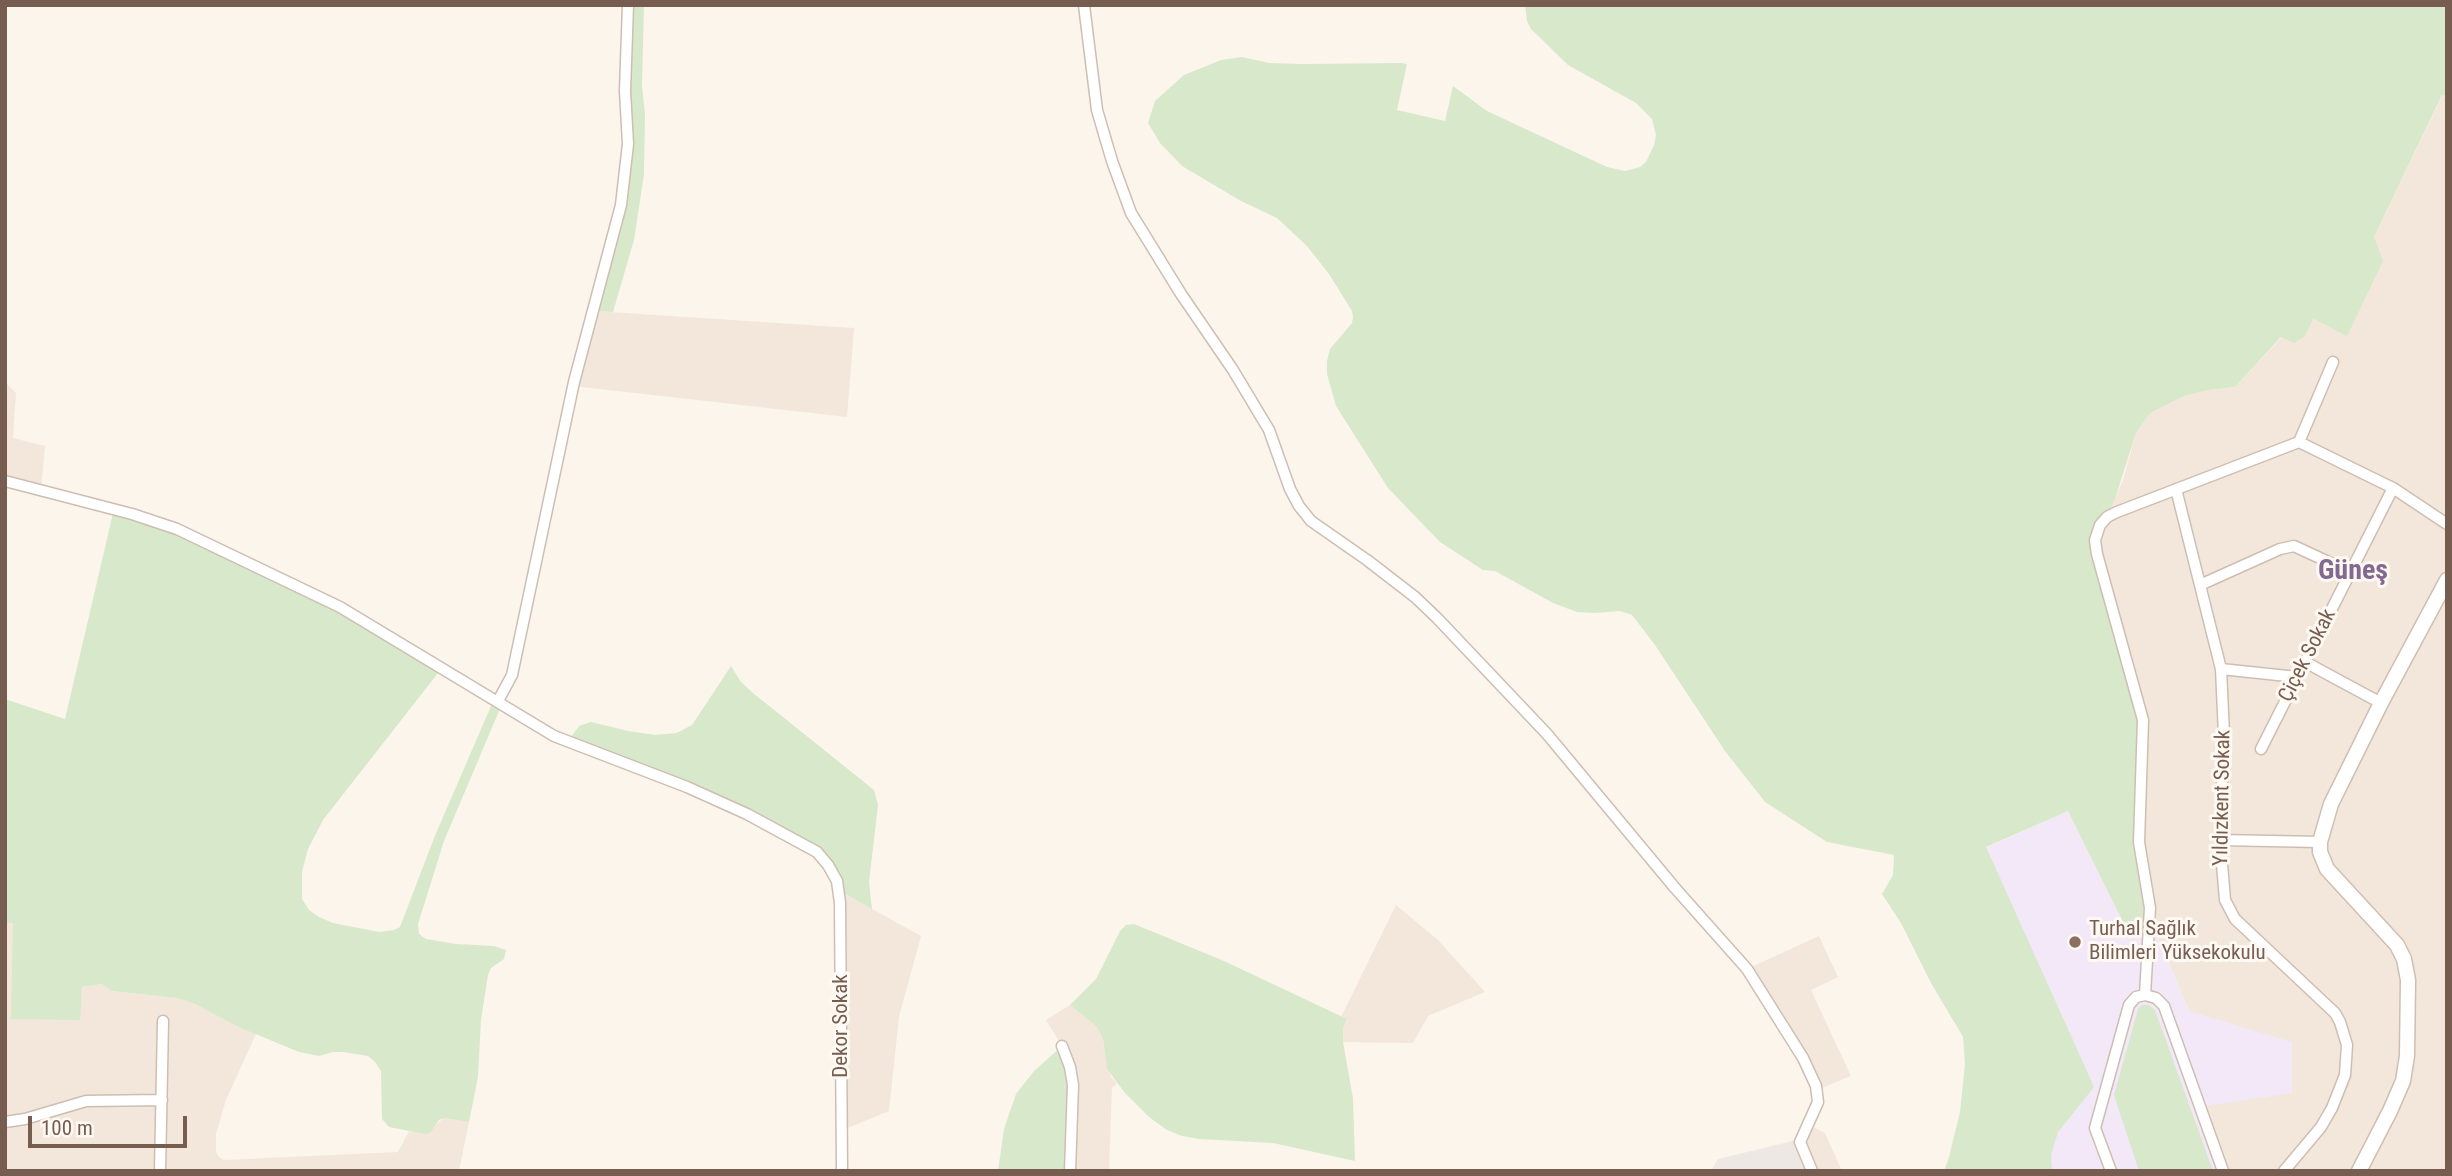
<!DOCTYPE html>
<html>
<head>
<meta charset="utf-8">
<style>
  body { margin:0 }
  #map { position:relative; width:2452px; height:1176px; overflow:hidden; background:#fcf5ec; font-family:"Roboto Condensed",sans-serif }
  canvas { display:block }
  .frame { position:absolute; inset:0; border:7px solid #765d50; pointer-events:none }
  .scale { position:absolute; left:28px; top:1116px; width:159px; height:32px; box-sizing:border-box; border:4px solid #765d50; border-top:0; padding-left:9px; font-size:21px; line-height:24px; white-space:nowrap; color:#765d50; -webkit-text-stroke:5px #fef9f2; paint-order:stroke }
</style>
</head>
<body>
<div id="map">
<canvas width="2452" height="1176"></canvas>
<div class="frame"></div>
<div class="scale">100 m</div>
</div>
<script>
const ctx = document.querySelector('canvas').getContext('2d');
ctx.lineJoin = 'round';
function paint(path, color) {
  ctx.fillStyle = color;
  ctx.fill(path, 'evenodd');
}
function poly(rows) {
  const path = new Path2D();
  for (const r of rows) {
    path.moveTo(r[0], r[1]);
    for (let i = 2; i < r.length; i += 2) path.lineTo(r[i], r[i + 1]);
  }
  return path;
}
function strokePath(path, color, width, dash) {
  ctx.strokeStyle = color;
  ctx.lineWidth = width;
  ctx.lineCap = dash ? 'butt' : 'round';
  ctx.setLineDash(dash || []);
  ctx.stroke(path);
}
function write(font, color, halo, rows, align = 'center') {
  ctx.font = font + ' "Roboto Condensed",sans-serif';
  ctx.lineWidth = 6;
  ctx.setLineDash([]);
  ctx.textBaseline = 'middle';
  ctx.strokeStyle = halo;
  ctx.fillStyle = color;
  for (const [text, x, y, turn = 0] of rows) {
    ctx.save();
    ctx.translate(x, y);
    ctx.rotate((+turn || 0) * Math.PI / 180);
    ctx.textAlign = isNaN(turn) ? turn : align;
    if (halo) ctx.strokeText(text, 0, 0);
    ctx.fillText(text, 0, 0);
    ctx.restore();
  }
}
paint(poly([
  [2443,94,2447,96,2447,1171,2223,1171,2200,1107,2189,1011,2157,935,2149,933,2097,554,2100,525,2107,517,2123,480,2136,433,2150,413,2184,396,2209,390,2235,387,2282,337,2312,319,2347,335,2374,237],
  [594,311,854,328,847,417,573,386],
  [5,382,16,393,13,438,45,446,41,489,5,481],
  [838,890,921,936,899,1017,889,1111,843,1130],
  [1396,905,1438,940,1485,992,1428,1016,1413,1043,1343,1042,1343,1028,1347,1020,1341,1017],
  [5,923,13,923,82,987,102,984,111,991,177,998,195,1004,256,1034,226,1100,216,1134,216,1152,219,1157,224,1160,398,1152,409,1131,425,1134,444,1118,469,1122,459,1171,5,1171],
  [1819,936,1838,977,1811,990,1851,1076,1817,1090,1747,969],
  [1070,1005,1097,1027,1103,1039,1106,1062,1111,1077,1117,1083,1112,1088,1109,1170,1070,1169,1062,1046,1046,1020],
  [1807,1124,1825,1133,1842,1171,1812,1171,1801,1147]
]), '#f3e7db');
paint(poly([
  [1801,1139,1812,1171,1711,1171,1718,1159]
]), '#eee8e4');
paint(poly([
  [2068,811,2125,926,2157,935,2189,1011,2292,1042,2292,1093,2201,1107,2223,1171,1998,1171,1999,1155,1918,878]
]), '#f2e8f8');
paint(poly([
  [628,5,644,5,642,86,645,114,644,174,634,240,613,312,594,311,621,205],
  [1525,5,2447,5,2447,96,2442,95,2374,237,2383,261,2347,336,2313,319,2305,336,2294,343,2281,337,2235,387,2209,390,2184,396,2150,413,2136,433,2115,499,2107,517,2096,532,2142,709,2139,828,2149,933,2125,926,2068,811,1986,847,2094,1087,2058,1132,2051,1155,2052,1171,1944,1171,1949,1157,1960,1112,1965,1064,1963,1037,1931,983,1901,923,1882,894,1893,875,1894,855,1827,842,1765,802,1725,751,1655,645,1632,615,1620,611,1595,613,1577,612,1553,603,1495,571,1483,570,1440,542,1388,488,1336,406,1327,374,1327,361,1330,349,1352,323,1353,317,1352,311,1329,274,1307,246,1277,218,1241,201,1182,166,1160,143,1148,123,1155,101,1184,75,1221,60,1242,57,1269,63,1301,64,1402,63,1407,64,1397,110,1445,121,1453,86,1487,111,1607,167,1625,171,1640,167,1646,162,1654,145,1656,135,1652,119,1636,103,1568,65,1531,29,1527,21],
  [114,509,132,514,340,607,442,668,323,820,308,849,302,872,302,899,309,910,319,917,333,923,379,932,394,930,400,927,434,838,494,699,502,704,444,841,418,924,419,934,426,939,456,944,494,946,506,950,504,959,491,968,488,975,481,1020,478,1077,469,1122,444,1118,439,1120,430,1133,425,1134,389,1127,382,1119,381,1071,375,1062,368,1056,343,1052,333,1052,319,1056,299,1052,241,1028,195,1004,177,998,111,991,102,984,82,987,80,1020,11,1019,13,923,5,923,5,699,65,719],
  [731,666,741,682,753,693,874,790,878,805,869,882,872,909,838,890,828,865,794,839,568,741,579,726,591,722,628,731,655,735,677,733,692,725],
  [1134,924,1224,961,1347,1019,1343,1028,1343,1042,1353,1098,1355,1161,1273,1143,1199,1139,1182,1136,1167,1130,1149,1117,1125,1093,1107,1069,1103,1039,1097,1027,1070,1005,1096,979,1120,931,1126,925],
  [2142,1005,2149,1005,2155,1010,2213,1171,2139,1171,2114,1095,2138,1009],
  [1062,1046,1070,1067,1070,1171,998,1171,1004,1129,1016,1094,1034,1071]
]), '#d7e9ca');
const street = poly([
  [1084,5,1097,110,1112,161,1131,213,1181,294,1233,370,1269,430,1290,489,1299,506,1311,521,1367,560,1415,597,1437,618,1547,734,1675,888,1747,969,1803,1058,1816,1086,1818,1102,1800,1142,1812,1171],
  [2299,442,2333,362],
  [5,481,132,514,177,529,340,607,554,736,687,787,747,814,817,852,828,865,837,881,840,903,842,1171],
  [2176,489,2221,669,2224,735,2220,840,2225,900,2235,919,2335,1013,2340,1022,2347,1045,2345,1075,2332,1108,2321,1127,2284,1171],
  [2200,585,2280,549,2294,546,2350,572],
  [2305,662,2381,703],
  [2221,669,2297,677],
  [498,701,512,675,574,382,621,205,628,144,625,91,628,5],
  [2261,749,2393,488],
  [2220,840,2320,842],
  [2145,995,2150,908,2139,842,2143,720,2097,554,2095,540,2100,525,2107,517,2117,512,2299,442,2393,488,2447,524],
  [1062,1046,1070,1067,1073,1085,1070,1171],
  [5,1122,25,1119,86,1101,162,1100],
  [160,1171,163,1021],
  [2111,1171,2095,1128,2129,1005,2136,997,2145,995,2156,998,2164,1006,2223,1171]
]);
const secondary = poly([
  [2359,1171,2390,1111,2403,1081,2407,1056,2408,980,2404,959,2397,945,2327,869,2320,852,2320,842,2331,804,2381,703,2447,580]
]);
strokePath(street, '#cebeb2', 13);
strokePath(secondary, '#d0beb0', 17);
strokePath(street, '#fff', 10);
strokePath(secondary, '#fff', 14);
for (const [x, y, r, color] of [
  [2075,942,7,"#8d6e63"]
]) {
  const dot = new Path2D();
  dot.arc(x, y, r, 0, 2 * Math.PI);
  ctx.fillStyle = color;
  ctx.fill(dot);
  strokePath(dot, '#fef9f2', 2.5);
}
write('21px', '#765d50', '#fef9f2', [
  ["Çiçek Sokak",2308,656,-63],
  ["Yıldızkent Sokak",2223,798,-89],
  ["Dekor Sokak",842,1026,-90]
]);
write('21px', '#785e54', '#fef9f2', [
  ["Turhal Sağlık",2089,930],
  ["Bilimleri Yüksekokulu",2089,954]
], 'left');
write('bold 28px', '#836891', '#fef9f2', [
  ["Güneş",2353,572]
]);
</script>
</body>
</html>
